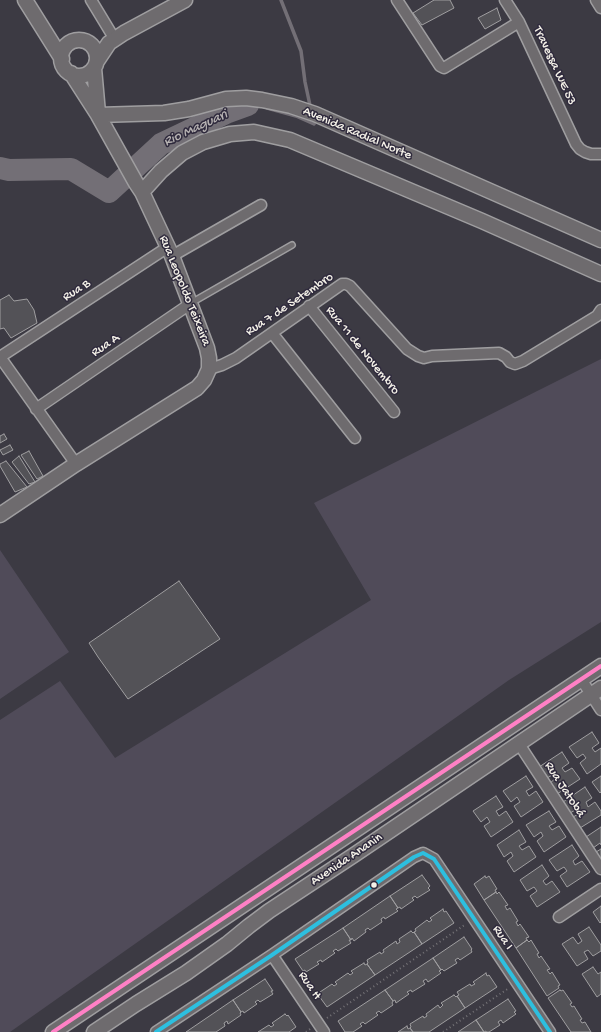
<!DOCTYPE html>
<html>
<head>
<meta charset="utf-8">
<style>
  body { margin:0 }
  canvas { display:block; background:#3c3a43 }
</style>
</head>
<body>
<canvas width="601" height="1032"></canvas>
<script>
const ctx = document.querySelector('canvas').getContext('2d');
ctx.lineJoin = 'round';
function paint(path, color) {
  ctx.fillStyle = color;
  ctx.fill(path, 'evenodd');
}
function poly(rows) {
  const path = new Path2D();
  for (const r of rows) {
    if (r.length === 3) {
      path.moveTo(r[0] + r[2], r[1]);
      path.arc(r[0], r[1], r[2], 0, 2 * Math.PI);
      continue;
    }
    path.moveTo(r[0], r[1]);
    for (let i = 2; i < r.length; i += 2) path.lineTo(r[i], r[i + 1]);
  }
  return path;
}
function strokePath(path, color, width, dash) {
  ctx.strokeStyle = color;
  ctx.lineWidth = width;
  ctx.lineCap = dash ? 'butt' : 'round';
  ctx.setLineDash(dash || []);
  ctx.stroke(path);
}
function write(font, color, halo, rows, align = 'center') {
  ctx.font = font + ' "Gochi Hand",sans-serif';
  ctx.lineWidth = 3;
  ctx.setLineDash([]);
  ctx.textBaseline = 'middle';
  ctx.strokeStyle = halo;
  ctx.fillStyle = color;
  for (const [text, x, y, turn = 0] of rows) {
    ctx.save();
    ctx.translate(x, y);
    ctx.rotate((+turn || 0) * Math.PI / 180);
    ctx.textAlign = isNaN(turn) ? turn : align;
    if (halo) ctx.strokeText(text, 0, 0);
    ctx.fillText(text, 0, 0);
    ctx.restore();
  }
}
paint(poly([
  [601,359,601,622,509,680,10,1032,0,1032,0,720,60,681,115,758,371,600,314,503],
  [0,550,69,652,0,699]
]), '#504b59');
strokePath(poly([
  [281,0,301,51,305,82,311,110],
  [267,108,296,116,314,124]
]), '#736f76', 3.5);
strokePath(poly([
  [0,168,9,170,71,169,109,192,161,144,226,113,248,105]
]), '#736f76', 22);
const building = poly([
  [434,0,450,0,454,8,422,25,413,13,434,0],
  [497,8,501,20,485,29,478,18,497,8],
  [9,295,14,301,27,299,34,310,37,323,11,338,4,328,0,329,0,300,9,295],
  [4,434,7,439,0,443,0,436,4,434],
  [10,445,13,450,3,455,0,450,10,445],
  [29,451,43,476,37,479,21,455,29,451],
  [19,456,35,482,29,484,12,462,19,456],
  [6,461,27,487,15,492,0,466,0,464,6,461],
  [179,581,220,639,128,699,98,657,89,643,179,581],
  [592,732,599,743,592,748,595,752,601,748,601,764,587,774,580,763,586,758,583,754,577,758,569,747,592,732],
  [562,752,569,763,562,768,565,772,572,768,580,779,557,794,550,783,556,778,554,774,547,778,539,767,562,752],
  [526,776,533,787,526,791,529,796,536,791,543,802,521,817,514,806,520,802,517,797,511,802,503,791,526,776],
  [601,776,601,792,600,793,592,782,601,776],
  [585,787,592,798,586,802,588,807,595,802,601,811,601,815,580,828,573,817,580,813,577,809,570,813,563,802,585,787],
  [496,796,503,807,496,811,499,816,506,811,513,822,491,837,484,826,490,822,487,817,481,822,473,811,496,796],
  [549,811,556,822,549,826,552,830,559,826,566,837,544,852,537,841,543,836,541,832,534,837,526,825,549,811],
  [601,827,601,845,600,843,593,848,586,837,601,827],
  [519,830,526,842,519,846,522,850,529,846,536,857,514,872,507,861,513,856,511,852,504,857,497,845,519,830],
  [572,845,579,856,573,861,575,865,582,861,590,872,567,887,560,876,567,871,564,867,557,871,549,860,572,845],
  [601,849,601,860,596,852,601,849],
  [542,865,549,876,543,881,546,885,552,881,560,892,537,907,530,896,537,891,534,887,527,891,520,880,542,865],
  [422,875,430,886,428,888,430,890,417,898,415,896,412,898,414,900,401,909,400,907,398,908,390,896,422,875],
  [485,876,486,878,489,876,497,889,495,890,496,892,484,900,474,884,485,876],
  [496,892,497,894,499,892,508,905,505,906,507,910,510,908,518,921,516,922,518,926,520,924,529,937,526,938,527,940,516,948,484,900,496,892],
  [390,896,398,908,396,909,398,911,385,919,384,917,381,919,382,922,370,930,368,928,365,930,366,932,354,941,352,938,351,940,343,928,390,896],
  [601,906,601,922,600,923,593,912,601,906],
  [443,909,444,912,446,911,454,923,422,944,414,932,416,931,415,929,427,920,429,922,432,920,430,918,443,909],
  [589,927,601,945,601,951,593,956,588,950,584,952,588,959,577,966,562,944,573,937,578,944,582,941,578,934,589,927],
  [343,928,351,940,349,940,351,943,338,951,336,949,333,951,335,953,322,962,321,960,317,962,319,964,306,972,305,970,303,971,295,959,343,928],
  [411,931,413,933,414,932,422,944,375,975,367,964,368,963,367,960,380,952,381,954,384,952,383,950,396,941,397,944,400,942,399,939,411,931],
  [464,937,472,949,471,950,472,952,460,960,458,958,455,960,457,963,444,971,442,969,441,970,433,958,464,937],
  [527,940,529,942,531,940,539,953,537,954,539,958,541,956,550,969,547,970,550,974,552,972,560,985,558,986,559,988,547,996,516,948,527,940],
  [433,958,441,970,439,971,441,973,428,982,426,979,423,981,425,984,412,992,411,990,407,992,409,994,396,1003,395,1000,393,1001,385,990,433,958],
  [364,963,365,965,367,964,375,975,327,1007,319,996,321,994,320,992,332,984,334,986,337,984,335,982,348,973,350,975,353,973,351,971,364,963],
  [593,967,598,974,601,972,601,994,597,997,582,974,593,967],
  [486,973,487,976,489,975,497,987,465,1008,457,996,459,995,457,992,470,984,471,986,475,984,473,982,486,973],
  [265,979,273,991,271,991,273,994,260,1002,258,1000,255,1002,257,1004,244,1013,243,1011,241,1012,233,1000,265,979],
  [385,990,393,1001,392,1003,393,1005,381,1013,379,1011,376,1013,378,1015,365,1024,363,1022,360,1024,362,1026,353,1032,345,1032,338,1021,385,990],
  [560,990,561,991,563,990,572,1003,570,1004,572,1007,574,1006,582,1019,580,1020,582,1023,585,1022,591,1032,571,1032,548,998,560,990],
  [454,995,456,997,457,996,465,1008,429,1032,413,1032,410,1028,411,1027,410,1024,423,1016,424,1018,427,1016,426,1014,438,1005,440,1008,443,1005,441,1003,454,995],
  [508,999,516,1011,514,1012,516,1014,503,1023,501,1020,498,1022,500,1025,489,1032,486,1032,486,1031,484,1032,476,1020,508,999],
  [233,1000,241,1012,240,1013,241,1015,228,1024,227,1021,224,1023,225,1026,216,1032,186,1032,233,1000],
  [285,1014,287,1016,288,1015,296,1027,289,1032,258,1032,269,1025,271,1027,274,1025,272,1023,285,1014],
  [476,1020,484,1032,458,1032,476,1020],
  [407,1026,408,1029,410,1028,413,1032,398,1032,407,1026]
]);
paint(building, '#535257');
strokePath(building, '#9f9ea0', 1);
const service = poly([
  [191,303,292,245]
]);
const minor = poly([
  [91,0,111,33],
  [397,0,440,66,444,68,519,22],
  [505,0,519,22,576,144,580,149,585,152,591,154,601,154],
  [596,0,601,8],
  [172,256,261,205],
  [309,306,394,412],
  [272,333,355,438],
  [209,369,222,365,236,358,342,284,346,284,350,286,407,349,418,356,424,358,432,356,499,353,506,357,510,362,515,364,523,361,597,316,601,310],
  [36,409,190,304],
  [76,464,0,357,168,247],
  [581,679,601,710],
  [519,744,601,869],
  [559,917,601,889],
  [272,955,324,1032],
  [156,1032,272,955,414,857,423,853,434,859,550,1032]
]);
const secondary = poly([
  [25,0,62,59],
  [79,58,18],
  [97,61,109,43,124,33,185,0],
  [94,68,98,113],
  [98,115,164,113,189,109,226,99,246,98,262,100,291,106,315,114,601,240],
  [142,192,161,171,182,153,203,142,230,134,254,132,290,140,482,221,601,274],
  [0,515,76,464,197,388,204,380,209,369,209,358,207,348,172,256,142,192,136,183,98,115,71,73],
  [53,1032,601,666],
  [94,1032,136,1004,186,973,227,944,249,926,269,911,354,855,601,688]
]);
strokePath(service, '#9f9ea0', 8);
strokePath(minor, '#9f9ea0', 13);
strokePath(secondary, '#9f9ea0', 17);
strokePath(poly([
  [327,1018,466,924],
  [306,1032,310,1029],
  [443,1032,509,988]
]), '#747276', 2, [1, 3]);
strokePath(service, '#6e6b6e', 5);
strokePath(minor, '#6e6b6e', 10);
strokePath(secondary, '#6e6b6e', 14);
strokePath(poly([
  [53,1032,601,666]
]), '#ff80c5', 4);
strokePath(poly([
  [156,1032,272,955,414,857,423,853,434,859,550,1032]
]), '#2dbfdf', 4);
for (const [x, y, r, color] of [
  [374,885,3.5,"#f4f1e8"]
]) {
  const dot = new Path2D();
  dot.arc(x, y, r, 0, 2 * Math.PI);
  ctx.fillStyle = color;
  ctx.fill(dot);
  strokePath(dot, '#2f2a3d', 1.5);
}
write('13px', '#f4f1e8', '#2f2a3d', [
  ["Travessa WE 53",554,66,65],
  ["Avenida Radial Norte",357,134,23],
  ["Rua B",77,291,-33],
  ["Rua Leopoldo Teixeira",184,291,68],
  ["Rua 7 de Setembro",290,305,-34],
  ["Rua A",106,346,-34],
  ["Rua 11 de Novembro",362,351,51],
  ["Rua Jatobá",564,790,57],
  ["Avenida Ananin",347,860,-34],
  ["Rua I",502,938,56],
  ["Rua H",309,986,56]
]);
write('italic 14px', '#b6b2b2', '#2f2a3d', [
  ["Rio Maguari",196,129,-25]
]);
</script>
</body>
</html>
